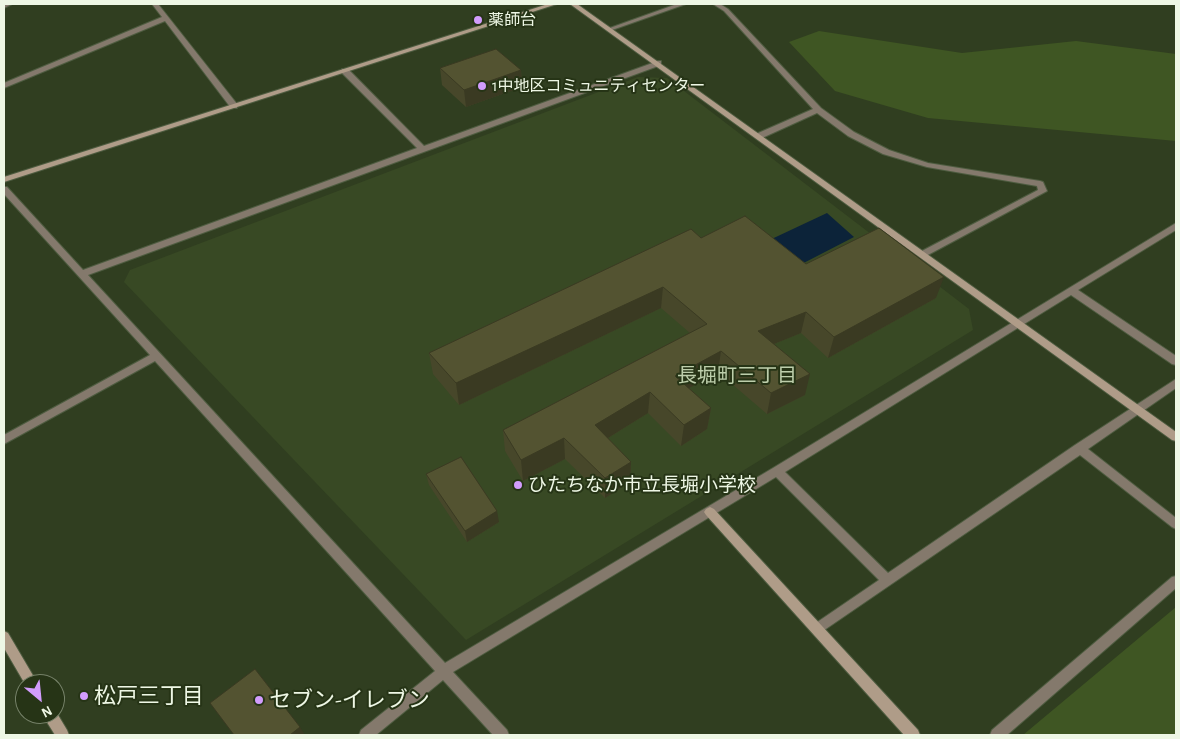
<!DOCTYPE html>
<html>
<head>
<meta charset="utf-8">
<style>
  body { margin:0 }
  #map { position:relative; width:1180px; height:739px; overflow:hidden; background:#303e20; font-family:"Alegreya Sans",sans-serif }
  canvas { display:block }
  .frame { position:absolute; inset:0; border:5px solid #eef7e5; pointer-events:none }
  .north { position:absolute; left:15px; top:674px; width:50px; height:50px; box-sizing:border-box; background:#263416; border:1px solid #768269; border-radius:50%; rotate:152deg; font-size:14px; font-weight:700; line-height:20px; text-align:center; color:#eef7e5 }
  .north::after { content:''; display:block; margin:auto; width:18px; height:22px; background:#d29cfd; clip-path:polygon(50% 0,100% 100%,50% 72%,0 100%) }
</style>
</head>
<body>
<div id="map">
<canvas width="1180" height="739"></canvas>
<div class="frame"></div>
<div class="north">N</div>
</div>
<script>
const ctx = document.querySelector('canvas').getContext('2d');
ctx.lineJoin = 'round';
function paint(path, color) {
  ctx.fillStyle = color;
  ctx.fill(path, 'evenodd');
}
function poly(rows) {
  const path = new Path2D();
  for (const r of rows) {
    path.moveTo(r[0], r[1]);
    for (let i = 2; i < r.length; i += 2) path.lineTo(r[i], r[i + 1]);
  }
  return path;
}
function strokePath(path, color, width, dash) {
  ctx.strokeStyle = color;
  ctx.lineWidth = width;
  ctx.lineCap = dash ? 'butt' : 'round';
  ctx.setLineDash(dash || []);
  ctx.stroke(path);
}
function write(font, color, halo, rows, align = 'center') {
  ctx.font = font + ' "Alegreya Sans","Noto Sans JP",sans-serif';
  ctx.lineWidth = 4;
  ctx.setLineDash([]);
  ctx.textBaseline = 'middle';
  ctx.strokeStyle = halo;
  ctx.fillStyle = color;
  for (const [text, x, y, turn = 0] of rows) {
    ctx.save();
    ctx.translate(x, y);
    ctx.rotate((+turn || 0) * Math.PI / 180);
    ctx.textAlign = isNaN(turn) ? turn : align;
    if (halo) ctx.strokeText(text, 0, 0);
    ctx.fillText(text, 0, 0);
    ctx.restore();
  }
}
paint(poly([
  [638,77,667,78,969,309,973,330,466,640,124,282,130,270]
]), '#384924');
paint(poly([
  [819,31,962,53,1076,41,1176,54,1176,141,928,118,835,91,789,42],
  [1176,607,1176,735,1023,735]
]), '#3f5623');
paint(poly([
  [827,213,854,237,792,269,761,244]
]), '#0c2339');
const street = poly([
  [4,4,12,4,4,8,4,4],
  [152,4,158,4,237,104,237,108,231,108,165,21,4,88,4,83,162,17,152,4],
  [677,4,686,4,612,30,607,29,677,4],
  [713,4,720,4,728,9,821,108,854,132,889,150,928,163,1040,181,1043,182,1047,191,926,256,920,256,919,254,920,252,1038,190,1037,186,927,167,883,154,848,136,817,113,762,138,756,138,756,134,813,109,724,11,713,4],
  [658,61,661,61,661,65,88,275,445,663,773,468,1176,223,1176,230,1078,290,1176,356,1176,365,1172,364,1071,295,785,472,888,573,1075,445,1176,379,1176,388,1088,449,1176,518,1176,529,1172,527,1080,455,817,635,813,633,811,629,813,625,879,580,776,477,453,672,507,730,509,735,493,735,443,680,376,735,359,735,361,730,435,671,155,361,4,444,4,435,150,355,4,194,4,187,7,187,83,270,417,148,342,73,342,69,348,69,424,146,658,61],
  [1176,576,1176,588,1007,735,990,735,992,730,1172,577,1176,576]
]);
const secondary = poly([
  [548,4,557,4,4,182,4,177,548,4],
  [570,4,577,4,1176,432,1176,441,1172,440,570,4],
  [710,507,714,509,918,730,920,735,904,735,706,515,704,512,706,509,710,507],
  [4,631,8,633,38,684,25,684,4,648,4,631],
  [55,710,67,730,69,735,55,735,45,719,43,714,55,714,55,710]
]);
strokePath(street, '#4e5c40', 2);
strokePath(secondary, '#4e5c40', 2);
paint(street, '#84796c');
paint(secondary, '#af9c88');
paint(poly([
  [440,68,521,70,522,87,466,107,442,85],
  [701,238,806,264,936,298,828,358,801,333,774,344,805,395,767,414,718,372,689,388,711,408,707,429,681,446,648,413,608,438,631,462,630,482,605,498,565,459,523,481,505,451,503,430,690,333,661,308,459,405,433,374,429,353],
  [426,474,499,522,467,542,429,485]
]), '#47472a');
paint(poly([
  [521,70,522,87,466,107,464,90],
  [944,277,936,298,828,358,834,337],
  [663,287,661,308,459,405,456,383],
  [806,312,801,333,754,352,758,331],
  [721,351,718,372,673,397,675,376],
  [810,374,805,395,767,414,771,393],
  [650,392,648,413,595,446,595,425],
  [711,408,707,429,681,446,684,425],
  [564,438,565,459,523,481,521,460],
  [631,462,630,482,605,498,605,478],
  [497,511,499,522,467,542,465,531],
  [300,727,305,735,290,735]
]), '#3a3a22');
const building = poly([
  [496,49,521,70,464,90,440,68,496,49],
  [745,216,806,264,879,228,944,277,834,337,806,312,758,331,810,374,771,393,721,351,675,376,711,408,684,425,650,392,595,425,631,462,605,478,564,438,521,460,503,430,707,324,663,287,456,383,429,353,691,229,701,238,745,216],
  [461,457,497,511,465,531,426,474,461,457],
  [255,669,300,727,290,735,234,735,210,703,255,669]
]);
paint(building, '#535331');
strokePath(building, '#3a3a22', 1);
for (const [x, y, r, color] of [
  [478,20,5,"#d29cfd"],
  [482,86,5,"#d29cfd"],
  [518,485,5,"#d29cfd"],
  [84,696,5,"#d29cfd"],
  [259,700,5,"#d29cfd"]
]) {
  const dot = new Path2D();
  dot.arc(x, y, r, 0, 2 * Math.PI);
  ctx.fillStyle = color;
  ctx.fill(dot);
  strokePath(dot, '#263416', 2);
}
write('16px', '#eef7e5', '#263416', [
  ["薬師台",488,20],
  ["1中地区コミュニティセンター",492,86]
], 'left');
write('19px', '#eef7e5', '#263416', [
  ["ひたちなか市立長堀小学校",528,485]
], 'left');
write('20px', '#bdceab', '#263416', [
  ["長堀町三丁目",737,376]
]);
write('22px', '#eef7e5', '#263416', [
  ["松戸三丁目",94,696],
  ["セブン-イレブン",269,700]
], 'left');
</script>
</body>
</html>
